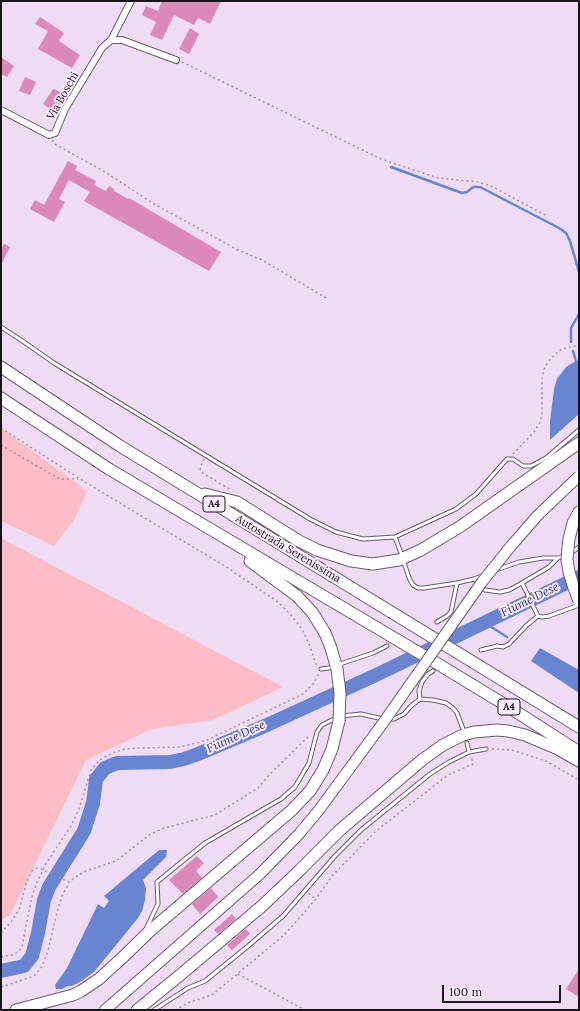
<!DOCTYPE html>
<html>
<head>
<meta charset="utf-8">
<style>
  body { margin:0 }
  #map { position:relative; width:580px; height:1011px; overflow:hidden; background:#efdcf4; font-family:Lora,serif }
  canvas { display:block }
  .frame { position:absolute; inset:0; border:2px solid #19131b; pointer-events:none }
  .scale { position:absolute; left:442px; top:985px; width:119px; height:18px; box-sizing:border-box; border:2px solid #19131b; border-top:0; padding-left:5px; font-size:12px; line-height:14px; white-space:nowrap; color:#19131b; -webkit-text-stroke:3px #faebfe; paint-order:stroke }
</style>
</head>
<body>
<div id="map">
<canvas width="580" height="1011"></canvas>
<div class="frame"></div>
<div class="scale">100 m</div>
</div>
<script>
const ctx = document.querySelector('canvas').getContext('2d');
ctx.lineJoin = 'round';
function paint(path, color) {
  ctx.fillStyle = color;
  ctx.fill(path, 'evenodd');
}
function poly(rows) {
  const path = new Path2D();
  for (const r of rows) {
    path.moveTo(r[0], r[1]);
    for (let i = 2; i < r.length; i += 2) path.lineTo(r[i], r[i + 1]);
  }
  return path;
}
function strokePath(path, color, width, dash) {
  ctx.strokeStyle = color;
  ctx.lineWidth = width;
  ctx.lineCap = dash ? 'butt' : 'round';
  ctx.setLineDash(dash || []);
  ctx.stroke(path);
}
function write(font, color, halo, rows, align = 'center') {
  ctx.font = font + ' Lora,serif';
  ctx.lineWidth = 4;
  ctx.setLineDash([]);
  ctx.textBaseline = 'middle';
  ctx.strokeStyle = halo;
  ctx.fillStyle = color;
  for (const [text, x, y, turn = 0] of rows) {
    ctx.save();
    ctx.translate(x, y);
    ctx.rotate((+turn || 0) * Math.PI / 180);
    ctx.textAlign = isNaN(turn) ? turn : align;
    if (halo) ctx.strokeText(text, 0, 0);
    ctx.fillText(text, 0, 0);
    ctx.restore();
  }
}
paint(poly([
  [1,428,87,491,74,520,54,546,1,521],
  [1,538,283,687,213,720,152,729,86,760,11,913,1,921]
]), '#fcbdc6');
paint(poly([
  [576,361,579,361,579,414,550,440,550,421,554,389,557,379,566,367],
  [540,648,579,670,579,693,531,661],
  [159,850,167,850,166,857,143,880,146,888,145,900,142,911,138,918,94,972,80,982,72,986,68,986,62,989,56,989,55,985,67,968,98,904,104,908,109,901,104,896]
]), '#6984d0');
strokePath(poly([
  [391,167,462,193,467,192,473,187,480,187,559,228,566,233,570,241,579,272],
  [571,342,571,328,579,314],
  [573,351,576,361],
  [485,623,507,637]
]), '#6984d0', 2.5);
strokePath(poly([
  [1,971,24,966,32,956,38,933,44,900,49,887,84,831,93,803,96,779,105,768,117,763,170,762,184,759,198,754,267,725,376,675,579,577]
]), '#6984d0', 14);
paint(poly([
  [162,1,221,1,210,24,198,18,194,25,174,15,162,40,150,35,156,22,142,15,146,6,158,11],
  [40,17,64,33,59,41,80,55,72,68,38,49,48,31,35,24],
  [190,28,199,34,189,54,179,49],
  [1,57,14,66,7,77,1,74],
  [25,77,36,82,30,95,19,91],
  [53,89,68,95,57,113,43,104],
  [68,161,77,166,75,170,96,181,94,185,106,191,109,186,114,189,114,191,128,199,129,198,221,252,209,271,84,201,90,192,69,180,59,199,65,202,54,222,30,209,35,200,44,205],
  [4,244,10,247,1,265,1,249],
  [197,856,204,863,196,871,202,878,183,894,169,880],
  [211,888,218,897,200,914,192,904],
  [232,914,236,919,218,934,214,930],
  [246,929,250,934,232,950,227,945],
  [579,969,579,997,566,989]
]), '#db88ba');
const service = poly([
  [1,327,24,342,54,363,310,519,336,532,363,539,395,537,456,509,476,494,507,459,513,459,523,466,531,466,546,458,579,430],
  [395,537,401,553],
  [571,553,579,547],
  [404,563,410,580,413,585,418,588,424,588,457,583,474,579,482,576],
  [496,570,519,562,543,558,558,558],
  [474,579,485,590,500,592,509,590,522,583,538,616],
  [522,583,549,567,558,558,565,555],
  [437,622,447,616,451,612,457,583],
  [481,650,497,646,503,647,509,644,527,625,538,616,542,617,549,616,579,605],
  [340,664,373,653,387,646],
  [321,669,329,668],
  [433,671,428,674,422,682,419,691,420,699,433,700,446,703,453,708,457,713,463,729],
  [341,716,361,714,383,719],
  [388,719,394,719,404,714,411,706,420,699],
  [467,743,469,752,486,749],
  [146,929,158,904,157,882,205,843,281,799,295,787,309,763,317,732,322,725,336,718],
  [154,1010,188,988,205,981,247,947,283,916,335,856,361,830,430,774,449,762,469,752]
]);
const minor = poly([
  [111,40,122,40,176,60],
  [1,110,49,135,55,133,65,109,102,48,111,40,131,1]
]);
const primary = poly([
  [105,1010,260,874]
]);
const motorway = poly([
  [1,367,120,446,579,727],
  [1,398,109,469,438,664,512,709,579,752],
  [205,494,237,502,299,541,317,550,351,561,373,564,399,560,421,550,461,526,579,443],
  [568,548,569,539,573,523,579,512],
  [250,561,297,596,312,612,325,633,331,648,337,669],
  [16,1010,73,995,81,991,99,979,122,958,151,930,292,810,310,791,323,770,332,749,339,721],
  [137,1010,179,976,262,906,300,870,340,830,422,760,443,745,463,735,474,732,497,730,508,731,525,735,558,749,579,761]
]);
strokePath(service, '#6a5a6f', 5);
strokePath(minor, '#6a5a6f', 8);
strokePath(primary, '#6a5a6f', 12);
strokePath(motorway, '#6a5a6f', 13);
strokePath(poly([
  [182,62,381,159,438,178,478,182,493,187,545,215],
  [52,140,55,144,105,172,154,204,238,250,262,260,328,299],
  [1,428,80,479,228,568,278,602,291,615,302,629,309,644,317,667],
  [1,445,35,465,60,479,78,479],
  [513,454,535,431,540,422,542,413,542,379,544,369,548,362,555,354,562,349,579,345],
  [204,459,200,467,201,472,231,490],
  [492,749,512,750,546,761,579,780],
  [309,893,315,899],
  [1,933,11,922,19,910,26,884,32,871,37,868,41,869,69,882,83,872,116,861,149,835,164,828,215,815,258,788,271,773,310,735],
  [1,957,12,955,18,952,22,947,32,896,37,882,47,862,71,826,79,809,91,770,100,760,112,753,125,749,139,748,181,747,207,740,303,694,314,683,319,673],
  [238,974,305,1010],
  [1,987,34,976,42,966,48,951,58,908,63,894,69,883],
  [175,1010,190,1002,212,995,284,935,316,899,332,876,376,831,448,775,473,764,471,756]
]), '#a293a6', 1.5, [2, 3]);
strokePath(service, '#fff', 3);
strokePath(minor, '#fff', 6);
strokePath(primary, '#fff', 10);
strokePath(motorway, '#fff', 11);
const primaryBridge = poly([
  [260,874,299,834,319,810,383,723,482,582,511,546,538,515,579,476]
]);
const motorwayBridge = poly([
  [568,548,567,560,569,572,573,585,579,601],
  [337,669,340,693,339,721]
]);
strokePath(primaryBridge, '#6a5a6f', 12, []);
strokePath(motorwayBridge, '#6a5a6f', 13, []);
strokePath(primaryBridge, '#fff', 10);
strokePath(motorwayBridge, '#fff', 11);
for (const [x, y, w] of [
  [214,504,22],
  [509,707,22]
]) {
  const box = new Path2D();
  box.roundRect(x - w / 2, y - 8, w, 16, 3);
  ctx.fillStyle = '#faebfe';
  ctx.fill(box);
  strokePath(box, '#19131b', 1);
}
write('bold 10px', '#19131b', null, [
  ["A4",214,504],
  ["A4",509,707]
]);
write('11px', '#19131b', '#faebfe', [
  ["Via Boschi",63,96,-61],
  ["Autostrada Serenissima",288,549,31]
]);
write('italic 12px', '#20348d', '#faebfe', [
  ["Fiume Dese",530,600,-26],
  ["Fiume Dese",236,737,-24]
]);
</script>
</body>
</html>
